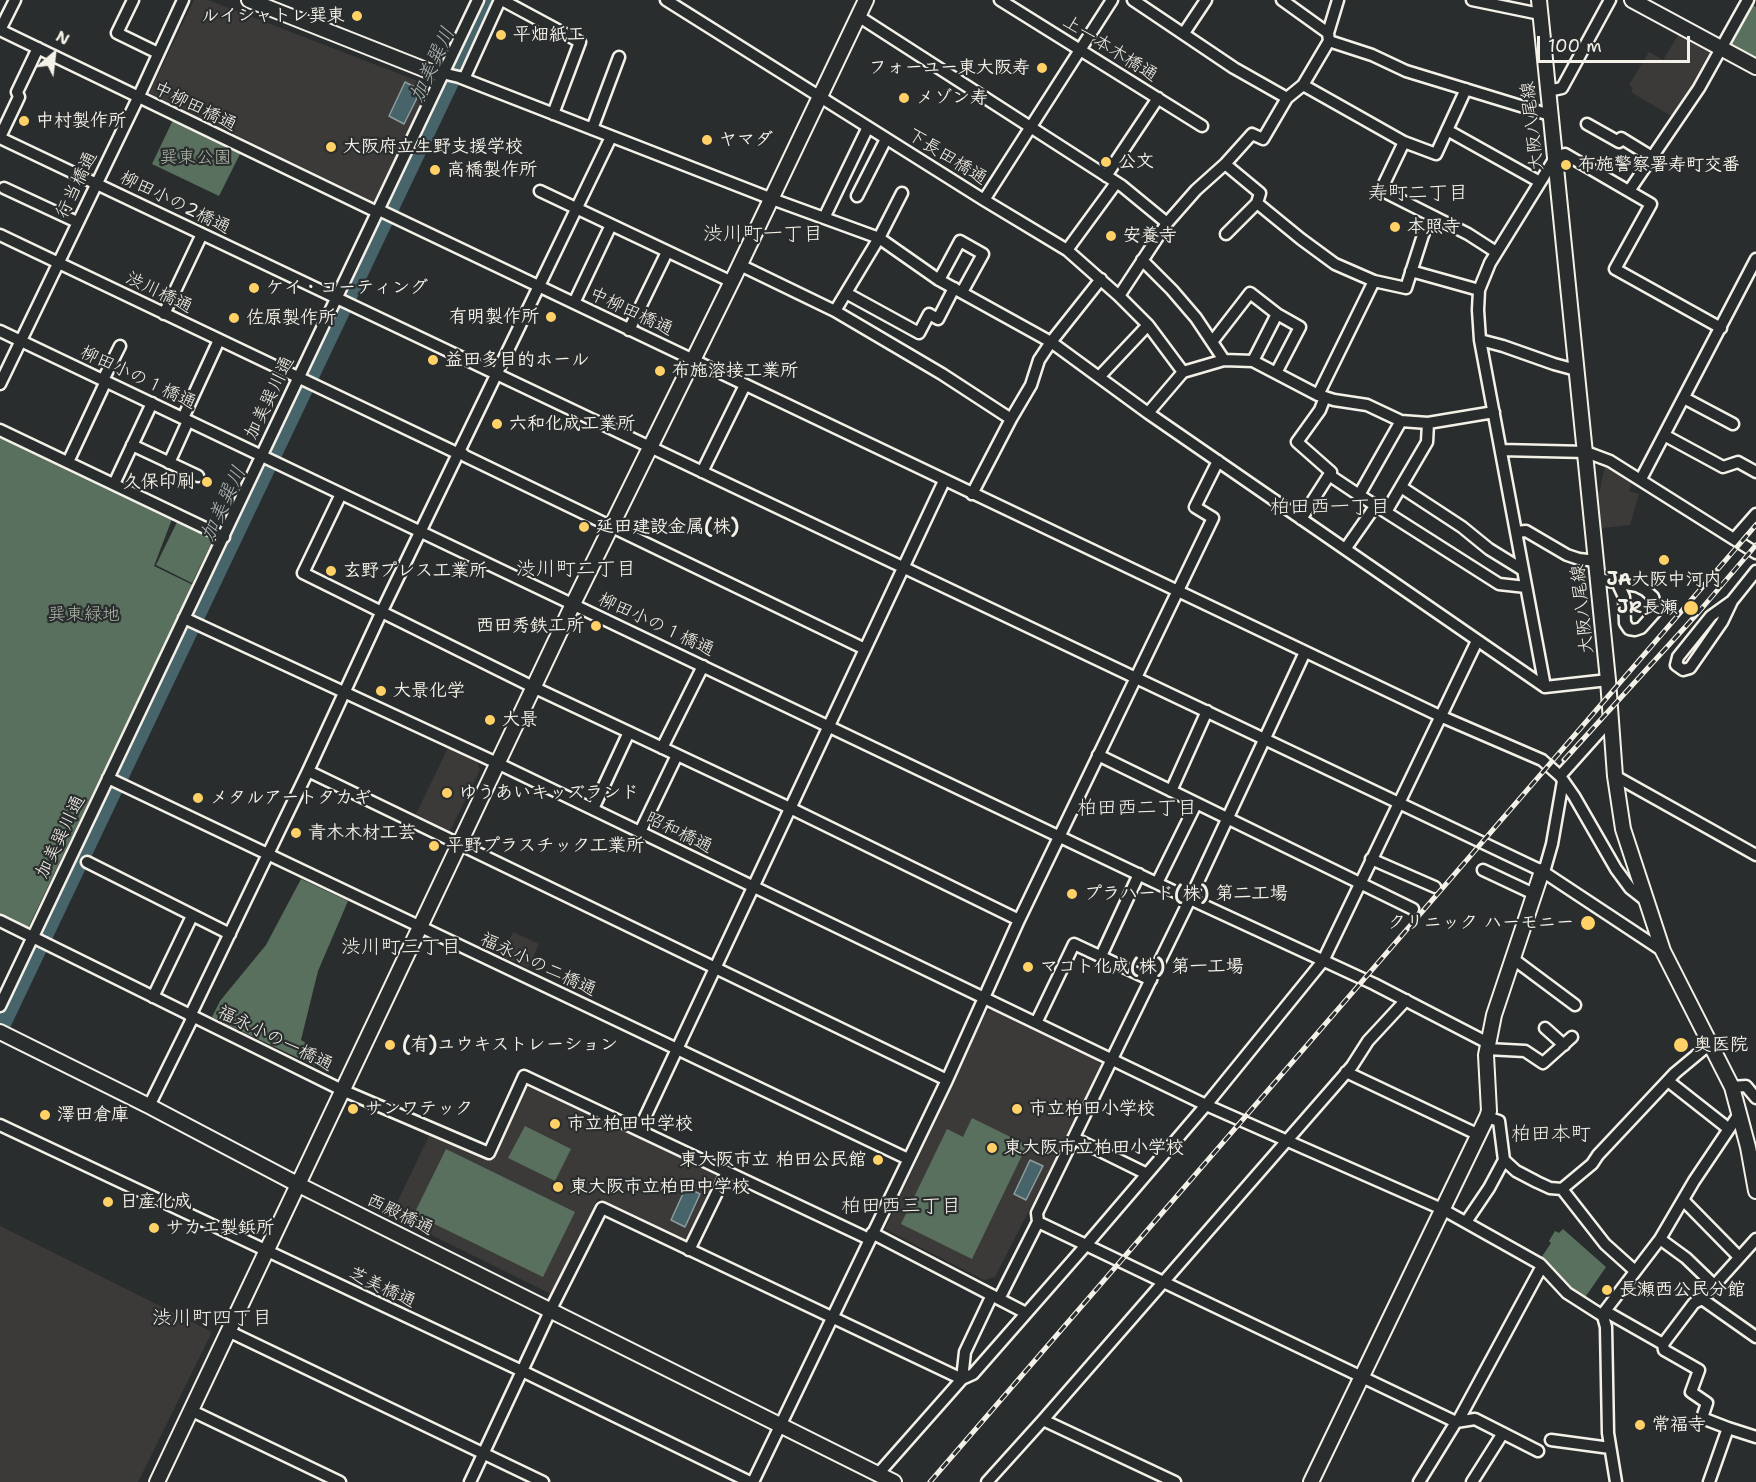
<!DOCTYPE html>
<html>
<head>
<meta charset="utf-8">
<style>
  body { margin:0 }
  #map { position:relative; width:1756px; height:1482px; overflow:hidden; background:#2a2d2e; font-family:"Shantell Sans",sans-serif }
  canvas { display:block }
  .north { position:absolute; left:24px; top:24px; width:60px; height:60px; -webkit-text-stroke:4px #2a2d2e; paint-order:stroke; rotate:28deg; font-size:16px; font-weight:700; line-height:24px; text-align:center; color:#f4f1e8 }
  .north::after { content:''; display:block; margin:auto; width:21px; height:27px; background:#f4f1e8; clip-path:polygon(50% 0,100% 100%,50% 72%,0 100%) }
  .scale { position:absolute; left:1537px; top:36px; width:153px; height:27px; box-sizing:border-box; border:3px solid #f4f1e8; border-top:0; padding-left:8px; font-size:18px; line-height:21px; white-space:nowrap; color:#f4f1e8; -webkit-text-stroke:4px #2a2d2e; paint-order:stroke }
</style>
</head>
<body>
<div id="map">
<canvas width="1756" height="1482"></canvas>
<div class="north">N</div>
<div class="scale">100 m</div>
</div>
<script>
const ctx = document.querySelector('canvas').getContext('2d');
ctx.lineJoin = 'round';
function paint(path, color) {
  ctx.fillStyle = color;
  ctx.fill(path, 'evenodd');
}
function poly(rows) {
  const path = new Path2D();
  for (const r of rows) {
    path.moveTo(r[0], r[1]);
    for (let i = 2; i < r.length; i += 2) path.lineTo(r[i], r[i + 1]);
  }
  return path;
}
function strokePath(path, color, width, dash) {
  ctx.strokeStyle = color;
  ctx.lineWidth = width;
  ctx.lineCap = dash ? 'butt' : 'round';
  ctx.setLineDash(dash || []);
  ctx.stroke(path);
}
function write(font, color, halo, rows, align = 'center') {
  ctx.font = font + ' "Shantell Sans","Klee One",sans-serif';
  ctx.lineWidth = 4.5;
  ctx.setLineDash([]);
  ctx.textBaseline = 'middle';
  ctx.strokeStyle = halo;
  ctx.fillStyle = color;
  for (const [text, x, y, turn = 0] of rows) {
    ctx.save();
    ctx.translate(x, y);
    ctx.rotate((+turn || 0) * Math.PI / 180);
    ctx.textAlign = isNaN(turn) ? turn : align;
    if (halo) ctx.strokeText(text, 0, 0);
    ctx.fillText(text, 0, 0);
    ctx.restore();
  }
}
paint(poly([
  [194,0,208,0,428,85,428,90,374,202,149,93],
  [1679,34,1712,53,1673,117,1631,92,1633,88,1629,85,1649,52,1663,60],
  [1605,465,1633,478,1629,491,1639,494,1630,525,1602,528,1597,492,1600,491],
  [448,748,477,762,480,770,449,833,415,816],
  [513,932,539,944,528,968,502,956],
  [995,1009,1096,1058,1102,1067,995,1277,984,1280,885,1229,986,1013],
  [526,1082,717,1176,686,1241,598,1198,551,1294,391,1215,432,1130,488,1157],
  [0,1226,212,1332,138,1482,0,1482]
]), '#3c3a38');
paint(poly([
  [1750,3,1756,7,1756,58,1728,43],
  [173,120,241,152,219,196,152,164],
  [0,437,172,519,154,566,193,585,28,928,24,929,0,917],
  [178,520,214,538,192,583,156,565],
  [301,879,348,901,318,971,301,1040,321,1052,315,1066,212,1017,220,1001,266,945],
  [972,1118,1027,1145,972,1259,901,1224,947,1129,963,1137],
  [525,1126,571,1149,555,1181,508,1158],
  [446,1149,575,1212,543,1277,414,1214],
  [1563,1229,1606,1267,1584,1299,1559,1278,1541,1258,1551,1243,1549,1241,1555,1231,1559,1233]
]), '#58705d');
const water = poly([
  [405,82,421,90,404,124,389,116,405,82],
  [1030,1160,1043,1166,1026,1200,1014,1194,1030,1160],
  [686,1187,700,1194,685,1227,671,1220,686,1187]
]);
paint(water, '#47646b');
strokePath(water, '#8c9c9d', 1.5);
strokePath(poly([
  [0,1028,489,0]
]), '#47646b', 18);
const street = poly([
  [133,0,117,33,158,53],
  [502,0,580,42,553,114],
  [666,0,984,200,1067,250,1119,296,1148,325,1183,372],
  [1000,0,1202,126],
  [1133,0,1234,68,1287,98],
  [1282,0,1328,33,1329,41,1372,55,1406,71,1550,115],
  [1472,0,1540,14],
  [858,16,1122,186,1167,223],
  [0,30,377,212],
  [0,30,15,0],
  [1184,33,1206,0],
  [1328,33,1338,0],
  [442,73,459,77,772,199,879,238,939,280,1051,342,1148,413,1545,687,1608,680],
  [464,79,500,0],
  [1303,85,1404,142,1436,154,1466,89],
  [1548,91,1562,88,1610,0],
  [1587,124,1619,142,1621,138,1652,157],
  [592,129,619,57],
  [1447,130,1540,182],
  [0,137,19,97,17,92,38,48],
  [0,138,1542,871,1663,951],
  [1404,142,1381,190,1468,234,1496,252],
  [1225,164,1260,193,1257,203,1301,239,1335,264,1374,281,1406,288,1423,235,1431,216],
  [1106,176,1158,98],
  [4,188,77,222],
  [540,191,732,282],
  [1629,191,1699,88,1748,0],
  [857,196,886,139],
  [984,200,1112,0],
  [379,210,1440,716,1542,760,1560,776,1574,796,1616,869,1630,888,1644,899],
  [824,218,868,127],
  [1226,234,1257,203],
  [0,235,459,454],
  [1067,250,1116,183],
  [1142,260,1172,290,1196,318,1224,360],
  [740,265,835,311,942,374,1011,419],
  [1411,271,1479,290],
  [939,280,960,241,983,254,962,292],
  [846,293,919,333,929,314,938,319,954,288],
  [1119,296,1167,223,1196,190,1225,164,1252,134,1263,139,1287,98,1303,85,1329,41],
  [574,303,611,225],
  [835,311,879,238,902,193],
  [164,314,202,234],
  [629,330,667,252],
  [0,331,1190,899,1374,984,1488,1043],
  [1480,340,1503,346,1554,364,1576,370],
  [1212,342,1250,293,1277,314,1300,327,1276,373],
  [1253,361,1277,314],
  [1099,377,1148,325],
  [103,380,120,346],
  [0,384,138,98,183,0],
  [1318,395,1374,281],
  [1684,398,1733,424],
  [1148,413,1183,372,1224,360,1253,361,1318,395,1334,400,1367,405,1401,421,1428,423,1494,412],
  [183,418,219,340],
  [1401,421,1359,495,1499,584,1526,587],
  [0,430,224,537],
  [1664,435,1723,467,1738,462,1756,472],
  [132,445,198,476],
  [1501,450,1586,452,1610,461,1756,553],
  [460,451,465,456,865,649],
  [68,462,106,381],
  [169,463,188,421],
  [702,472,745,385],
  [1329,475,1359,495],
  [1641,479,1756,259],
  [114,484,152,403],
  [1401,487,1462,527,1489,549,1523,570],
  [341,494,303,573,533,687,790,808,1019,920],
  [972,494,1011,419,1031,385,1039,360,1051,342,1101,279],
  [1386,512,1427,442,1428,423],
  [1301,519,1331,472,1297,442,1320,410,1325,397],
  [1516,532,1526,531,1567,555,1579,559,1596,561],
  [1734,539,1756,514],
  [1346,548,1376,505],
  [1598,579,1637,586,1645,590,1653,597,1657,610,1641,628,1635,630,1629,629,1625,623,1624,597,1618,584],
  [1732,601,1711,616,1678,657,1676,665,1683,670,1690,668,1722,622,1732,601,1756,571],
  [184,618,497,763,1206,1105,1442,1209,1540,1264,1567,1293,1603,1316],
  [1545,687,1480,340,1478,310,1479,290,1490,263,1555,158,1565,154,1651,204,1615,269,1721,328],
  [662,748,703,666],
  [1098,755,1413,909],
  [308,771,947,1080],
  [1560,776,1611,719],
  [1615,776,1756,855],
  [108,778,908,1159],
  [1171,791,1207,711],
  [593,809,629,732],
  [640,832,677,755],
  [1371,859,1435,887],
  [87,862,230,934],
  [1483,870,1534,894],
  [1544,872,1552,844,1563,781],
  [1157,883,1196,804],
  [0,921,342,1090,489,1153,524,1076,869,1239],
  [1101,956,1139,874],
  [1512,958,1575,1005],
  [153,997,192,916],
  [0,1006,478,0],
  [190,1016,308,771,382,611,611,137],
  [1036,1023,1074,944,1151,980],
  [1545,1028,1564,1045],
  [1487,1049,1525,1051,1543,1063,1572,1037],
  [1346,1072,1479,1135],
  [1668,1081,1729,1129],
  [1732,1087,1746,1086,1756,1098],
  [151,1107,150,1104,193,1017],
  [1487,1117,1499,1121,1504,1160,1516,1171,1537,1182,1550,1188,1562,1189,1592,1164,1598,1155,1675,1073,1711,1043],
  [0,1125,522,1371,750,1482],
  [639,1130,944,481],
  [1074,1138,1147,1174],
  [1562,1189,1605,1244,1635,1271],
  [1683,1200,1739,1257],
  [1038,1222,1456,1422,1475,1419,1538,1451],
  [1466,1222,1489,1188,1504,1160],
  [872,1233,1026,1313],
  [1660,1239,1686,1258,1714,1285],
  [689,1250,727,1172],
  [999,1299,1038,1222,1037,1213,1190,899,1305,652],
  [1702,1299,1756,1337],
  [1605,1311,1663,1344,1664,1350,1699,1370,1691,1392,1707,1403,1702,1418,1728,1428,1709,1482],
  [228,1331,543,1482],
  [1663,1344,1694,1303,1702,1299,1756,1239],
  [962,1379,965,1352,992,1295],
  [190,1410,340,1482],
  [1043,1420,1175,1482],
  [1458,1421,1542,1266],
  [1728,1428,1756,1437],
  [1551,1440,1610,1448],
  [878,1474,962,1379,973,1374,1087,1244,1206,1105,1323,961,1477,641],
  [470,1482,551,1309,602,1208,962,1379],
  [753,1482,947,1080,1019,920,1213,518,1195,507,1218,461],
  [987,1482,1043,1420,1352,1066,1368,1041,1406,1000],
  [1419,1482,1456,1422],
  [1472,1482,1503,1433],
  [1616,1482,1608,1433,1606,1327,1603,1316,1605,1311,1660,1239,1694,1181,1739,1114]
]);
const secondary = poly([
  [249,0,431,72,442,73],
  [1539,0,1608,680,1615,776,1623,829,1663,951,1732,1087,1748,1147,1756,1191],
  [1632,0,1756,67],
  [0,1032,151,1107,299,1185,894,1482],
  [157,1482,573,604,734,277,866,0],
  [1311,1482,1487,1117,1489,1111,1486,1055,1494,1015,1542,871]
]);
strokePath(street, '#f4f1e8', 15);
strokePath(secondary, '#f4f1e8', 18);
strokePath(street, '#2a2d2e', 10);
strokePath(secondary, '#2a2d2e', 14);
const rail = poly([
  [1564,760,1697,614,1756,545],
  [930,1482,1756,525]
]);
strokePath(rail, '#f4f1e8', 5);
strokePath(rail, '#2a2d2e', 3, [9]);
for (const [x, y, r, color] of [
  [357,16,6,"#ffd166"],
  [501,35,6,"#ffd166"],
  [1042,68,6,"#ffd166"],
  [904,98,6,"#ffd166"],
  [24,121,6,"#ffd166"],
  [707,140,6,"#ffd166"],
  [331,147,6,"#ffd166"],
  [1106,162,6,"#ffd166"],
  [1566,165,6,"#ffd166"],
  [435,170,6,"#ffd166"],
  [1395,227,6,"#ffd166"],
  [1111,236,6,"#ffd166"],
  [254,288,6,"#ffd166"],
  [551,317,6,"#ffd166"],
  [234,318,6,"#ffd166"],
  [433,360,6,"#ffd166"],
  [660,371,6,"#ffd166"],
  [497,424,6,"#ffd166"],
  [207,482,6,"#ffd166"],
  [584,527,6,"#ffd166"],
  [1664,560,6,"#ffd166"],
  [331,571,6,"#ffd166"],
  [1691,608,8,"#ffd166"],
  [596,626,6,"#ffd166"],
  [381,691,6,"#ffd166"],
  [490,720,6,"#ffd166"],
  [447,793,6,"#ffd166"],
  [198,798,6,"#ffd166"],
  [296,833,6,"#ffd166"],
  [434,846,6,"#ffd166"],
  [1072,894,6,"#ffd166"],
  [1588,923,8,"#ffd166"],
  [1028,967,6,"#ffd166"],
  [390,1045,6,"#ffd166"],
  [1681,1045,8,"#ffd166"],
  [353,1109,6,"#ffd166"],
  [1017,1109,6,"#ffd166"],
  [45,1115,6,"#ffd166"],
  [555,1124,6,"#ffd166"],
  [992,1148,6,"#ffd166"],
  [878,1160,6,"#ffd166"],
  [558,1187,6,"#ffd166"],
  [108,1202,6,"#ffd166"],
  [154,1228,6,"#ffd166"],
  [1607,1290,6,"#ffd166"],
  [1640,1425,6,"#ffd166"]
]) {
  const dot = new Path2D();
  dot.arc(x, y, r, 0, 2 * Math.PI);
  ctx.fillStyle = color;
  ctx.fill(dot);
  strokePath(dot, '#2a2d2e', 2);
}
write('bold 18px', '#f4f1e8', '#2a2d2e', [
  ["ルイシャトレ巽東",345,16,"right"],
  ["平畑紙工",513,35],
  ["フォーユー東大阪寿",1030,68,"right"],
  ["メゾン寿",916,98],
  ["中村製作所",36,121],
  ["ヤマダ",719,140],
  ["大阪府立生野支援学校",343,147],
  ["公文",1118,162],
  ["布施警察署寿町交番",1578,165],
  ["高橋製作所",447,170],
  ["本照寺",1407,227],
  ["安養寺",1123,236],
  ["ケイ・コーティング",266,288],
  ["有明製作所",539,317,"right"],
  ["佐原製作所",246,318],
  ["益田多目的ホール",445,360],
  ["布施溶接工業所",672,371],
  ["六和化成工業所",509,424],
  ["久保印刷",195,482,"right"],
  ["延田建設金属(株)",596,527],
  ["玄野プレス工業所",343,571],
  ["JA大阪中河内",1664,580,"center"],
  ["JR長瀬",1678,608,"right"],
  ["西田秀鉄工所",584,626,"right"],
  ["大景化学",393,691],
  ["大景",502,720],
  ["ゆうあいキッズランド",459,793],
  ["メタルアートタカギ",210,798],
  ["青木木材工芸",308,833],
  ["平野プラスチック工業所",446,846],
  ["プラハード(株) 第二工場",1084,894],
  ["クリニック ハーモニー",1574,923,"right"],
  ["マコト化成(株) 第一工場",1040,967],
  ["(有)ユウキストレーション",402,1045],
  ["奥医院",1694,1045],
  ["サンワテック",365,1109],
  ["市立柏田小学校",1029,1109],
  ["澤田倉庫",57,1115],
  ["市立柏田中学校",567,1124],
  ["東大阪市立柏田小学校",1004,1148],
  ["東大阪市立 柏田公民館",866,1160,"right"],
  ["東大阪市立柏田中学校",570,1187],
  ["日産化成",120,1202],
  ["サカエ製鋲所",166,1228],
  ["長瀬西公民分館",1619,1290],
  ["常福寺",1652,1425]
], 'left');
write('18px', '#f4f1e8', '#2a2d2e', [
  ["上一本木橋通",1110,49,32],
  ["中柳田橋通",195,107,26],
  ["大阪八尾線",1533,126,-96],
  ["下長田橋通",947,157,32],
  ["行当橋通",77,185,-64],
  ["柳田小の2橋通",175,203,26],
  ["渋川橋通",159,293,26],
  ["中柳田橋通",631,312,25],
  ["柳田小の１橋通",138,378,25],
  ["加美巽川通",270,398,-64],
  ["大阪八尾線",1583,609,-96],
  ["柳田小の１橋通",656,625,25],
  ["昭和橋通",679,833,26],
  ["加美巽川通",61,837,-64],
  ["福永小の二橋通",538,965,25],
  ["福永小の一橋通",275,1039,26],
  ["西殿橋通",400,1215,26],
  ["芝美橋通",382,1288,25]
]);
write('18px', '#aeb7a9', '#2a2d2e', [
  ["巽東公園",196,158],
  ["巽東緑地",84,615]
]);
write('italic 20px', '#afb9b6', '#2a2d2e', [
  ["加美巽川",433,65,-65],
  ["加美巽川",224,504,-65]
]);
write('20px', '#f4f1e8', '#2a2d2e', [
  ["寿町二丁目",1418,194],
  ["渋川町一丁目",763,235],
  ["柏田西一丁目",1330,508],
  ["渋川町二丁目",576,570],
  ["柏田西二丁目",1137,809],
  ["渋川町三丁目",401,948],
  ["柏田本町",1551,1135],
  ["柏田西三丁目",901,1207],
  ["渋川町四丁目",212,1319]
]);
</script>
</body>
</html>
